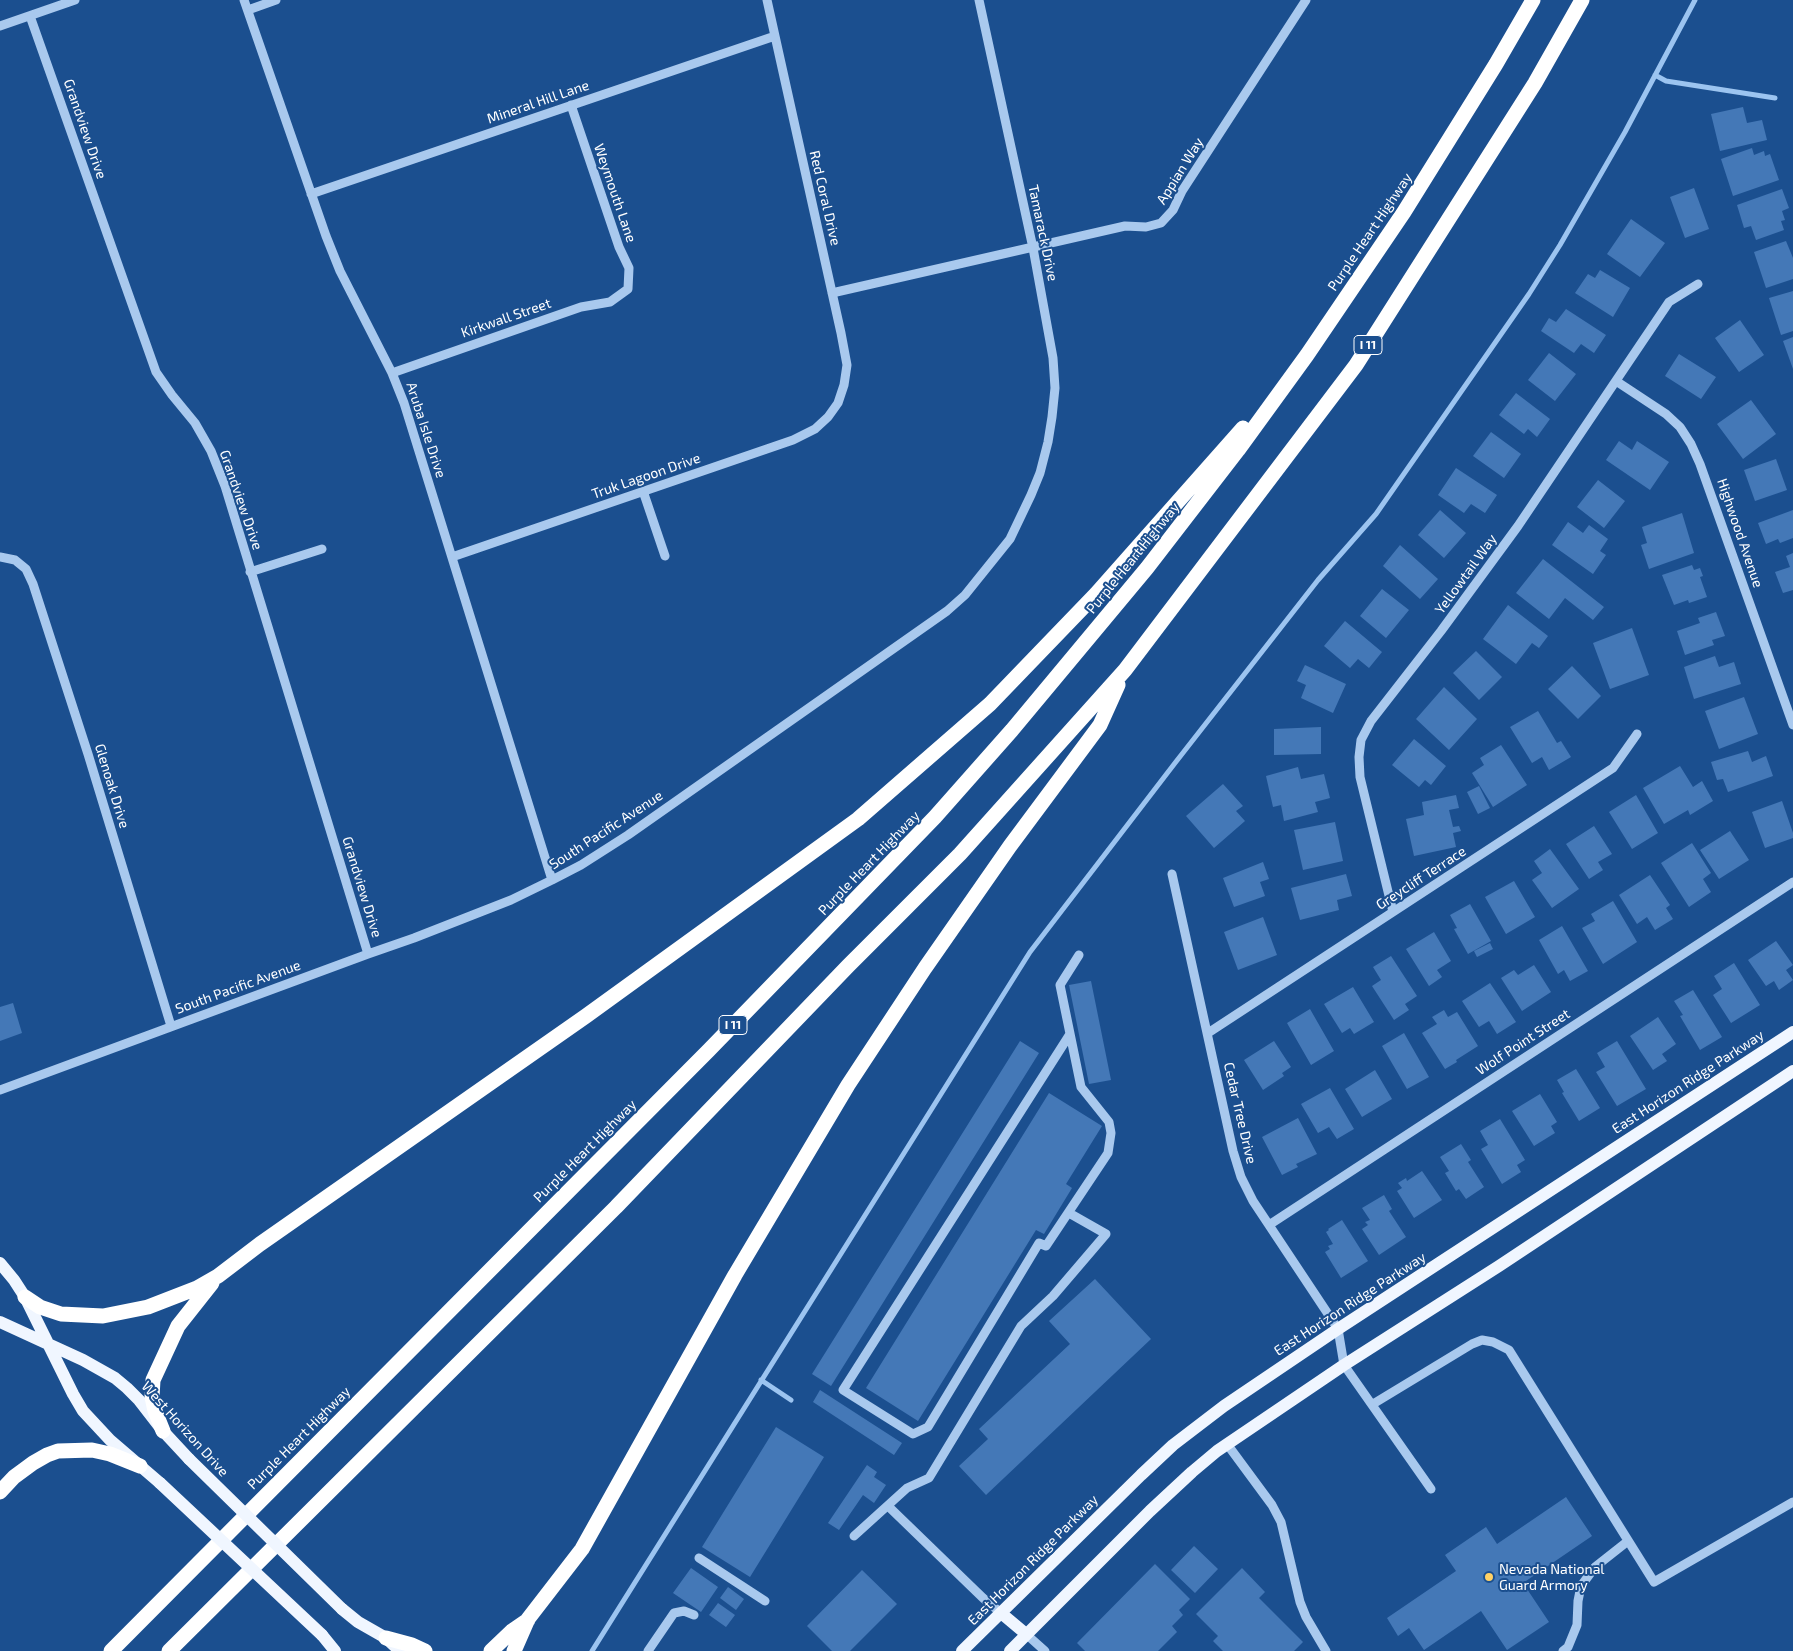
<!DOCTYPE html>
<html>
<head>
<meta charset="utf-8">
<style>
  body { margin:0 }
  canvas { display:block; background:#1b4f8f }
</style>
</head>
<body>
<canvas width="1793" height="1651"></canvas>
<script>
const ctx = document.querySelector('canvas').getContext('2d');
ctx.lineJoin = 'round';
function poly(rows) {
  const path = new Path2D();
  for (const r of rows) {
    path.moveTo(r[0], r[1]);
    for (let i = 2; i < r.length; i += 2) path.lineTo(r[i], r[i + 1]);
  }
  return path;
}
function strokePath(path, color, width, dash) {
  ctx.strokeStyle = color;
  ctx.lineWidth = width;
  ctx.lineCap = dash ? 'butt' : 'round';
  ctx.setLineDash(dash || []);
  ctx.stroke(path);
}
function paint(path, color) {
  ctx.fillStyle = color;
  ctx.fill(path, 'evenodd');
}
function write(font, color, halo, rows, align = 'center') {
  ctx.font = font + ' "Exo 2",sans-serif';
  ctx.lineWidth = 4;
  ctx.setLineDash([]);
  ctx.textBaseline = 'middle';
  ctx.strokeStyle = halo;
  ctx.fillStyle = color;
  for (const [text, x, y, turn = 0] of rows) {
    ctx.save();
    ctx.translate(x, y);
    ctx.rotate((+turn || 0) * Math.PI / 180);
    ctx.textAlign = isNaN(turn) ? turn : align;
    if (halo) ctx.strokeText(text, 0, 0);
    ctx.fillText(text, 0, 0);
    ctx.restore();
  }
}
strokePath(poly([
  [1655,75,1666,81,1775,98],
  [761,1380,791,1400],
  [592,1651,1030,952,1175,763,1318,580,1376,514,1529,294,1560,245,1625,132,1695,0]
]), '#9cc4f0', 5);
paint(poly([
  [1743,107,1747,123,1762,120,1767,140,1720,151,1711,114],
  [1752,148,1754,155,1764,151,1765,156,1770,154,1779,180,1733,196,1721,159],
  [1694,188,1709,229,1685,238,1670,197],
  [1782,189,1789,208,1782,211,1785,220,1781,221,1784,230,1756,240,1751,226,1744,228,1737,205],
  [1631,219,1665,243,1640,277,1607,254],
  [1786,241,1793,258,1793,279,1766,288,1754,252],
  [1600,270,1630,288,1613,317,1575,293,1588,274,1595,278],
  [1793,291,1793,331,1781,335,1769,298],
  [1566,309,1606,335,1594,353,1581,344,1574,353,1541,331,1549,318,1556,322],
  [1740,320,1764,355,1739,372,1715,338],
  [1793,337,1793,369,1783,341],
  [1549,353,1576,374,1555,401,1528,380],
  [1679,354,1716,377,1701,399,1665,376],
  [1516,393,1550,419,1537,437,1528,429,1524,434,1499,415],
  [1751,400,1776,434,1743,459,1717,424],
  [1491,432,1521,454,1504,478,1473,456],
  [1619,441,1632,450,1637,441,1669,462,1650,490,1606,460],
  [1776,459,1787,490,1755,501,1744,470],
  [1456,468,1497,495,1485,513,1471,504,1464,513,1438,495],
  [1598,480,1625,501,1604,528,1577,507],
  [1440,510,1466,533,1444,558,1418,535],
  [1793,510,1793,538,1780,543,1778,539,1766,544,1758,523],
  [1682,513,1694,553,1649,569,1641,545,1647,543,1642,527],
  [1568,522,1583,533,1589,525,1608,539,1600,551,1606,555,1593,574,1552,545],
  [1400,545,1438,579,1420,599,1383,566],
  [1793,553,1793,590,1783,593,1775,572,1790,567,1786,556],
  [1543,559,1604,607,1593,620,1565,598,1549,619,1516,593],
  [1692,565,1694,570,1700,568,1703,576,1700,577,1707,597,1689,603,1688,600,1674,605,1662,575],
  [1382,589,1409,610,1386,638,1360,616],
  [1508,605,1548,636,1539,648,1532,643,1516,664,1483,639],
  [1716,612,1725,636,1712,640,1714,645,1685,655,1677,631,1700,623,1698,618],
  [1345,621,1382,652,1369,668,1358,659,1350,668,1324,646],
  [1632,628,1649,675,1610,689,1593,643],
  [1476,651,1502,677,1479,700,1453,673],
  [1715,656,1719,667,1734,662,1741,684,1694,699,1684,667],
  [1305,665,1346,684,1333,713,1301,698,1306,685,1297,681],
  [1572,666,1601,696,1578,719,1548,689],
  [1444,687,1477,719,1449,750,1416,719],
  [1744,697,1758,734,1719,749,1705,711],
  [1538,711,1557,743,1561,741,1571,757,1549,770,1542,757,1532,763,1510,727],
  [1321,727,1321,754,1274,755,1274,729],
  [1414,739,1446,766,1431,785,1425,780,1419,787,1392,765],
  [1501,745,1527,785,1493,807,1472,773,1484,765,1480,758],
  [1748,751,1752,762,1766,756,1773,776,1728,792,1723,779,1717,780,1711,762],
  [1680,766,1693,787,1702,781,1713,801,1690,815,1688,810,1664,824,1643,788],
  [1298,767,1301,779,1324,774,1330,798,1315,802,1318,812,1284,821,1281,805,1273,807,1266,776],
  [1223,784,1243,806,1236,811,1245,821,1214,848,1186,816],
  [1479,786,1490,808,1478,814,1467,792],
  [1456,795,1459,808,1449,810,1453,827,1459,826,1461,831,1453,833,1456,847,1414,856,1406,819,1424,815,1422,802],
  [1636,795,1658,833,1632,849,1609,812],
  [1782,801,1793,833,1793,838,1765,848,1752,812],
  [1335,822,1343,861,1303,870,1294,830],
  [1594,826,1612,854,1598,862,1603,870,1589,879,1566,844],
  [1730,831,1749,860,1719,879,1700,850],
  [1692,843,1711,873,1703,879,1711,892,1689,907,1661,863],
  [1550,849,1579,889,1552,908,1532,880,1542,873,1534,861],
  [1263,862,1269,879,1260,882,1265,896,1234,907,1223,878],
  [1346,874,1352,896,1337,900,1339,910,1300,920,1291,888],
  [1650,875,1670,905,1666,908,1673,919,1655,930,1647,917,1637,924,1619,895],
  [1514,881,1535,917,1506,934,1485,897],
  [1613,901,1637,942,1603,964,1582,928,1595,921,1591,914],
  [1470,904,1491,941,1468,954,1454,929,1457,928,1450,915],
  [1263,917,1277,955,1238,970,1224,932],
  [1562,926,1588,971,1570,981,1564,970,1558,974,1539,940],
  [1434,932,1451,961,1437,970,1442,977,1429,986,1406,949],
  [1776,941,1793,965,1786,970,1793,980,1779,990,1774,981,1766,986,1748,960],
  [1490,943,1493,949,1477,957,1474,951],
  [1391,956,1417,996,1405,1004,1409,1010,1394,1020,1372,986,1381,980,1373,967],
  [1734,963,1760,1005,1731,1023,1713,995,1722,989,1714,976],
  [1534,965,1551,992,1522,1011,1501,978,1514,970,1518,975],
  [1091,981,1111,1080,1089,1084,1069,985],
  [1490,983,1516,1022,1497,1034,1489,1021,1479,1027,1462,1001],
  [1353,987,1374,1022,1354,1034,1350,1028,1342,1033,1324,1004],
  [1693,990,1722,1037,1700,1050,1680,1016,1683,1015,1674,1001],
  [13,1003,22,1033,0,1041,0,1007],
  [1310,1009,1334,1051,1311,1065,1287,1023],
  [1444,1010,1448,1017,1457,1012,1478,1046,1456,1060,1457,1062,1445,1069,1422,1033,1437,1024,1432,1017],
  [1658,1017,1676,1044,1662,1054,1667,1061,1653,1070,1630,1036],
  [1404,1033,1429,1077,1407,1089,1382,1046],
  [1020,1041,1039,1053,831,1386,812,1374],
  [1274,1041,1291,1067,1282,1073,1284,1076,1263,1090,1244,1060],
  [1617,1041,1646,1089,1617,1106,1596,1072,1605,1067,1597,1053],
  [1576,1069,1600,1108,1579,1121,1562,1093,1564,1092,1557,1080],
  [1375,1070,1392,1099,1362,1117,1345,1089],
  [1330,1088,1354,1129,1337,1139,1329,1127,1318,1133,1301,1104],
  [1049,1093,1102,1126,1066,1184,1072,1188,1044,1234,1036,1230,918,1421,866,1388],
  [1540,1094,1557,1122,1551,1126,1555,1133,1534,1146,1512,1111],
  [1298,1118,1317,1154,1296,1164,1298,1167,1282,1175,1262,1137],
  [1500,1119,1525,1160,1517,1165,1521,1172,1502,1184,1481,1149,1488,1145,1480,1131],
  [1461,1144,1471,1160,1468,1162,1484,1187,1466,1199,1459,1189,1456,1191,1445,1173,1449,1171,1440,1157],
  [1422,1171,1442,1200,1414,1218,1397,1191,1402,1188,1398,1183,1406,1178,1407,1181],
  [1384,1195,1392,1209,1389,1211,1406,1237,1379,1255,1362,1229,1368,1225,1365,1222,1370,1220,1362,1208],
  [1342,1220,1368,1261,1341,1278,1325,1252,1330,1249,1328,1246,1333,1244,1326,1232,1329,1230,1328,1229],
  [1095,1279,1151,1339,986,1495,959,1466,988,1439,979,1429,1070,1344,1049,1321],
  [820,1390,902,1443,894,1455,813,1402],
  [776,1427,824,1457,750,1577,702,1547],
  [867,1465,877,1472,874,1477,886,1485,874,1503,863,1495,839,1530,828,1523],
  [1566,1497,1592,1536,1523,1583,1549,1622,1507,1650,1481,1611,1424,1650,1409,1628,1398,1636,1387,1618,1456,1571,1445,1555,1486,1527,1497,1544],
  [1194,1546,1218,1569,1195,1593,1171,1570],
  [1155,1564,1190,1599,1179,1610,1183,1615,1172,1626,1177,1632,1158,1651,1085,1651,1077,1643],
  [691,1568,718,1587,701,1612,673,1593],
  [1242,1568,1265,1592,1259,1598,1303,1642,1294,1651,1223,1651,1213,1641,1218,1636,1196,1614],
  [862,1570,897,1604,850,1651,832,1651,807,1626],
  [728,1587,744,1599,736,1610,720,1598],
  [718,1603,735,1615,726,1627,709,1615]
]), '#4478b7');
strokePath(poly([
  [244,0,326,236,340,271,392,373,404,403,552,880],
  [248,10,276,0],
  [30,16,156,372,172,395,195,423,211,451,225,486,368,954],
  [0,26,75,0],
  [311,194,775,36],
  [832,293,1125,226,1146,227,1161,223,1173,210,1182,191,1306,0],
  [392,373,581,307,610,302,628,289,629,268,619,247,571,105],
  [1616,381,1666,414,1680,427,1691,444,1700,464,1793,725],
  [643,491,665,556],
  [0,557,15,560,26,569,33,584,88,754,171,1026],
  [452,557,793,440,815,429,828,417,838,403,844,385,847,365,841,333,767,0],
  [250,572,322,549],
  [1172,874,1233,1151,1241,1177,1253,1201,1338,1329,1344,1365,1431,1489],
  [1393,912,1360,777,1359,757,1361,740,1371,721,1441,631,1518,526,1669,302,1698,284],
  [1208,1033,1613,768,1637,734],
  [1070,1034,843,1390,913,1434,928,1427,1039,1243,1046,1246,1108,1153,1111,1133,1109,1122,1081,1087,1060,985,1079,955],
  [0,1090,368,954,414,938,511,900,552,880,581,865,628,835,947,611,965,595,1010,539,1031,495,1040,473,1048,442,1052,417,1055,388,1053,358,1033,248,979,0],
  [1269,1225,1793,882],
  [1373,1404,1472,1344,1482,1340,1493,1342,1509,1350,1654,1582,1793,1502],
  [1227,1444,1272,1505,1281,1522,1300,1602,1306,1617,1326,1651],
  [888,1506,983,1598,1001,1613],
  [854,1536,907,1488,929,1478,1021,1326,1053,1296,1106,1234,1069,1213],
  [699,1558,765,1601],
  [1026,1634,1045,1651],
  [648,1651,674,1613,684,1611,694,1615],
  [1563,1651,1568,1647,1577,1625,1578,1601,1581,1586,1595,1567,1628,1541]
]), '#a9c9ee', 9);
strokePath(poly([
  [0,1263,14,1280,25,1297,73,1394,83,1411,110,1440,160,1483],
  [0,1322,83,1360,115,1378,127,1388,139,1400,163,1431,189,1459],
  [342,1609,358,1622,386,1638,400,1651],
  [1001,1613,1026,1634],
  [322,1635,335,1651],
  [962,1651,1141,1475,1173,1445,1224,1406,1338,1329,1793,1032],
  [1010,1651,1150,1511,1192,1472,1217,1451,1344,1365,1499,1266,1793,1071]
]), '#f0f6ff', 12);
strokePath(poly([
  [25,1297,40,1307,61,1314,103,1316,148,1307,197,1288,218,1276,260,1244,586,1016,858,819,990,704,1096,594,1243,428],
  [163,1431,155,1411,152,1397,153,1380,178,1326,212,1283],
  [0,1492,14,1477,33,1463,47,1455,58,1451,92,1450,110,1454,140,1466],
  [386,1638,412,1645,425,1651],
  [111,1651,709,1050,935,817,1012,730,1147,568,1238,450,1307,355,1404,212,1496,64,1533,0],
  [169,1651,616,1207,848,966,960,854,1125,670,1356,365,1535,83,1582,0],
  [491,1651,512,1631,528,1620],
  [514,1651,528,1619,582,1549,735,1275,848,1085,925,968,1010,846,1100,725,1118,685]
]), '#fff', 15);
strokePath(poly([
  [189,1459,342,1609],
  [160,1483,322,1635]
]), '#f0f6ff', 12);
for (const [x, y, r, color] of [
  [1489,1577,5,"#ffd166"]
]) {
  const dot = new Path2D();
  dot.arc(x, y, r, 0, 2 * Math.PI);
  ctx.fillStyle = color;
  ctx.fill(dot);
  strokePath(dot, '#1b4f8f', 2);
}
for (const [x, y, w] of [
  [1368,345,28],
  [733,1025,28]
]) {
  const box = new Path2D();
  box.roundRect(x - w / 2, y - 9.5, w, 19, 4);
  ctx.fillStyle = '#1b4f8f';
  ctx.fill(box);
  strokePath(box, '#fff', 1);
}
write('bold 12px', '#fff', null, [
  ["I 11",1368,345],
  ["I 11",733,1025]
]);
write('14px', '#fff', '#1b4f8f', [
  ["Mineral Hill Lane",538,102,-19],
  ["Grandview Drive",85,129,71],
  ["Appian Way",1180,171,-58],
  ["Weymouth Lane",615,193,71],
  ["Red Coral Drive",825,198,77],
  ["Purple Heart Highway",1370,232,-56],
  ["Tamarack Drive",1043,233,78],
  ["Kirkwall Street",506,318,-19],
  ["Aruba Isle Drive",426,430,72],
  ["Truk Lagoon Drive",646,476,-19],
  ["Grandview Drive",241,500,71],
  ["Highwood Avenue",1740,533,71],
  ["Purple Heart Highway",1133,558,-51],
  ["Yellowtail Way",1466,574,-54],
  ["Glenoak Drive",112,786,73],
  ["South Pacific Avenue",606,830,-33],
  ["Purple Heart Highway",869,863,-46],
  ["Greycliff Terrace",1421,878,-33],
  ["Grandview Drive",362,887,73],
  ["South Pacific Avenue",238,987,-20],
  ["Wolf Point Street",1523,1042,-33],
  ["East Horizon Ridge Parkway",1688,1082,-33],
  ["Cedar Tree Drive",1240,1113,77],
  ["Purple Heart Highway",585,1151,-45],
  ["East Horizon Ridge Parkway",1350,1304,-33],
  ["West Horizon Drive",185,1429,48],
  ["Purple Heart Highway",299,1438,-45],
  ["East Horizon Ridge Parkway",1033,1560,-45]
]);
write('14px', '#fff', '#1b4f8f', [
  ["Nevada National",1499,1569],
  ["Guard Armory",1499,1585]
], 'left');
</script>
</body>
</html>
